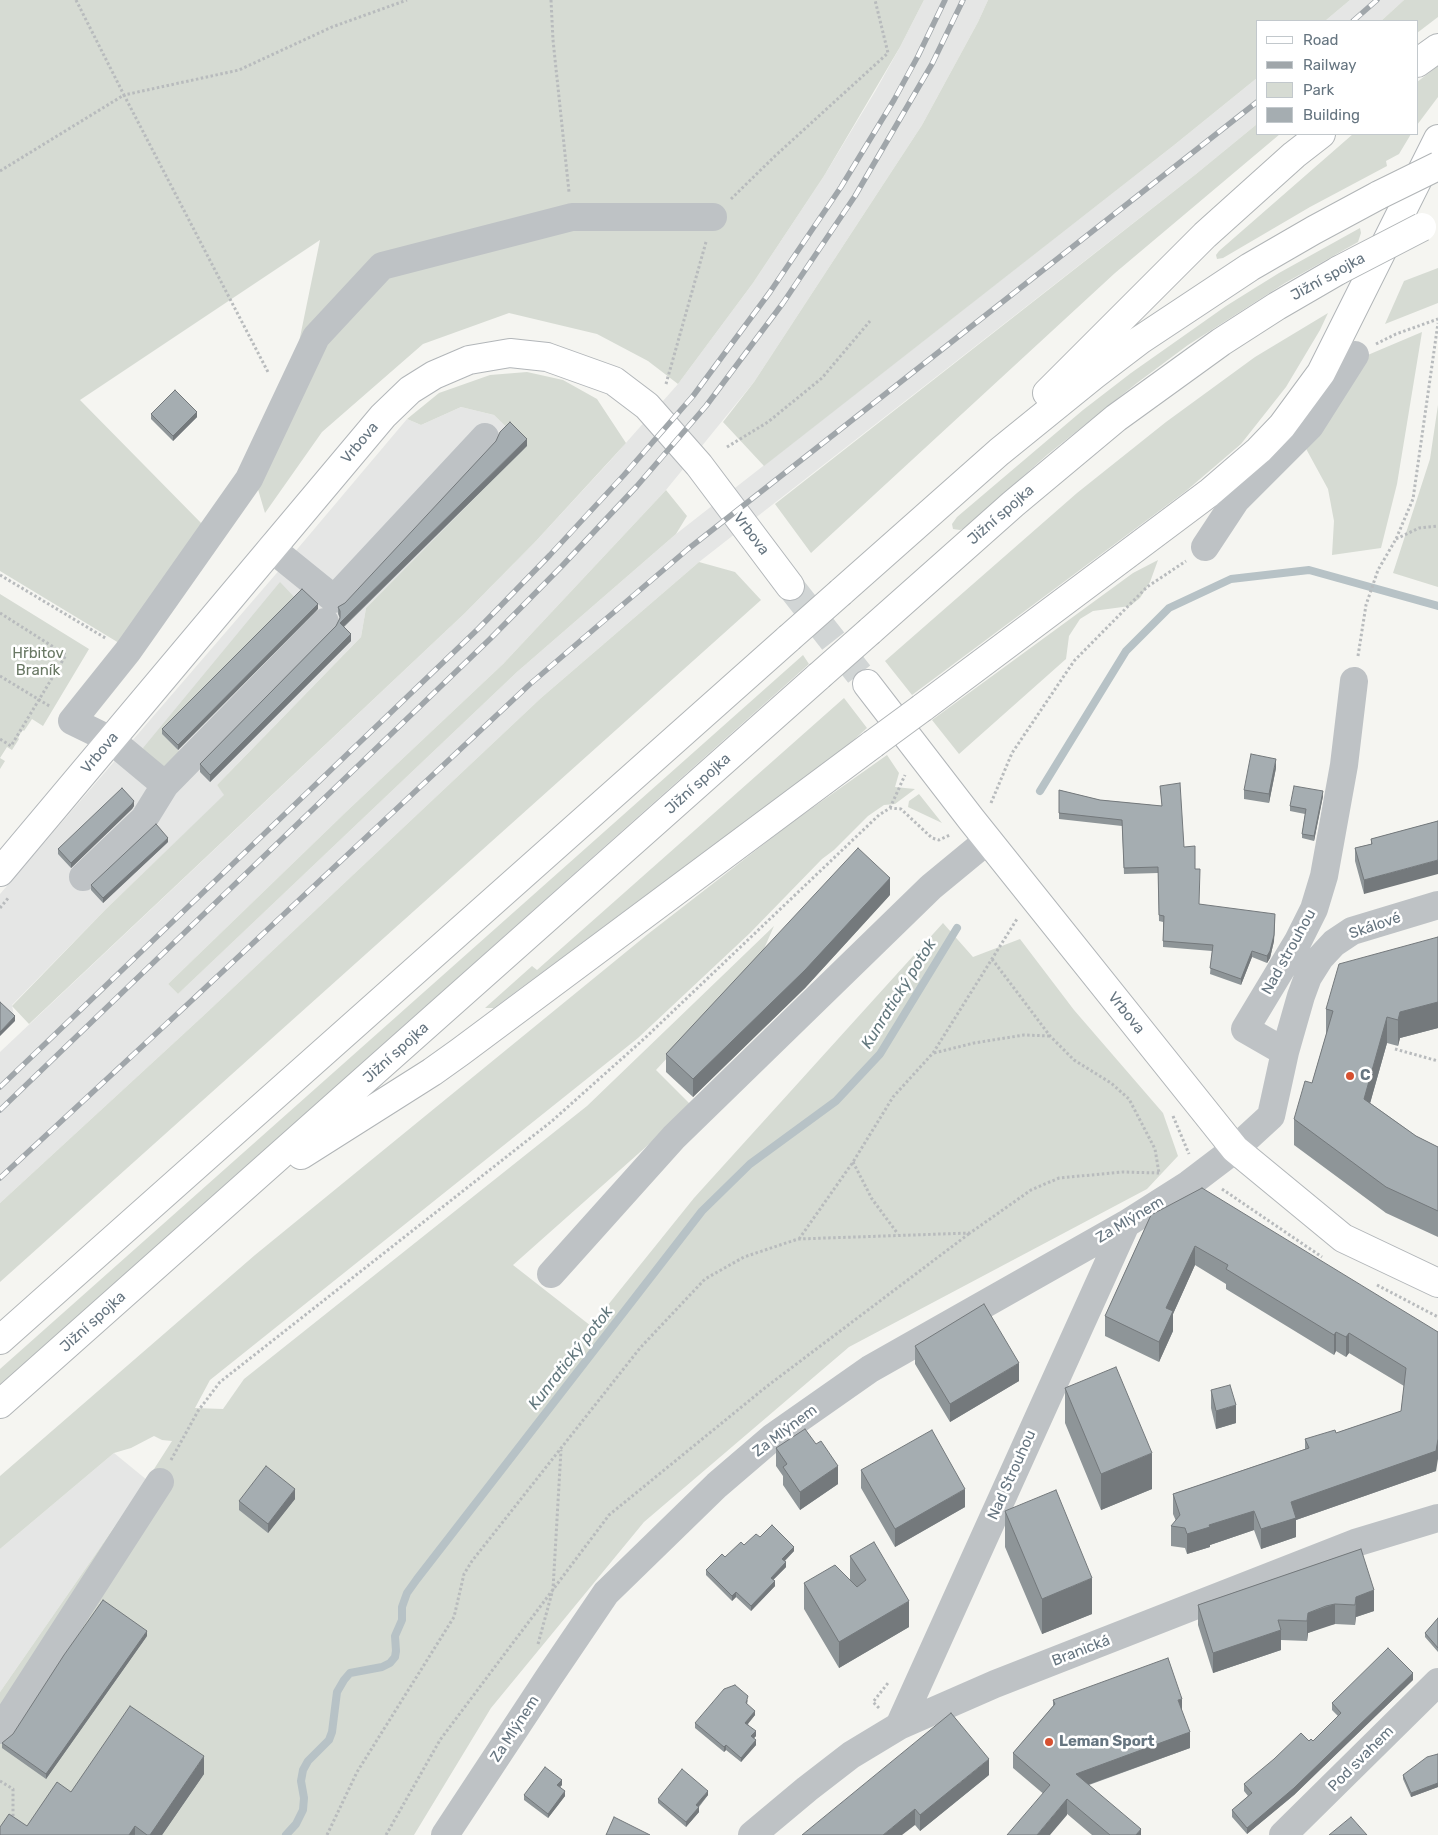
<!DOCTYPE html>
<html>
<head>
<meta charset="utf-8">
<style>
  body { margin:0 }
  #map { position:relative; width:1438px; height:1835px; overflow:hidden; background:#f5f5f1; font-family:Rubik,sans-serif }
  canvas { display:block }
  .legend { position:absolute; left:1256px; top:20px; width:162px; height:115px; box-sizing:border-box; background:#fff; border:1px solid #c2c8cc; margin:0; padding:6px 9px; list-style:none; font-size:15px; color:#667580 }
  .legend li { display:flex; align-items:center; gap:10px; height:25px }
  .legend b { width:25px; border:1px solid #c2c8cc }
</style>
</head>
<body>
<div id="map">
<canvas width="1438" height="1835"></canvas>
<ul class="legend">
<li><b style="height:6px;background:#fff"></b>Road</li>
<li><b style="height:6px;background:#a0a6aa"></b>Railway</li>
<li><b style="height:14px;background:#d6dbd3"></b>Park</li>
<li><b style="height:14px;background:#a5adb1"></b>Building</li>
</ul>
</div>
<script>
const ctx = document.querySelector('canvas').getContext('2d');
ctx.lineJoin = 'round';
function paint(path, color) {
  ctx.fillStyle = color;
  ctx.fill(path, 'evenodd');
}
function poly(rows) {
  const path = new Path2D();
  for (const r of rows) {
    path.moveTo(r[0], r[1]);
    for (let i = 2; i < r.length; i += 2) path.lineTo(r[i], r[i + 1]);
  }
  return path;
}
function strokePath(path, color, width, dash) {
  ctx.strokeStyle = color;
  ctx.lineWidth = width;
  ctx.lineCap = dash ? 'butt' : 'round';
  ctx.setLineDash(dash || []);
  ctx.stroke(path);
}
function write(font, color, halo, rows, align = 'center') {
  ctx.font = font + ' Rubik,sans-serif';
  ctx.lineWidth = 5;
  ctx.setLineDash([]);
  ctx.textBaseline = 'middle';
  ctx.strokeStyle = halo;
  ctx.fillStyle = color;
  for (const [text, x, y, turn = 0] of rows) {
    ctx.save();
    ctx.translate(x, y);
    ctx.rotate((+turn || 0) * Math.PI / 180);
    ctx.textAlign = isNaN(turn) ? turn : align;
    if (halo) ctx.strokeText(text, 0, 0);
    ctx.fillText(text, 0, 0);
    ctx.restore();
  }
}
paint(poly([
  [924,0,988,0,978,22,922,125,754,382,666,490,503,664,347,811,168,984,178,994,517,672,676,534,1173,146,1257,78,1257,124,1196,174,699,562,613,636,541,698,202,1017,0,1203,0,1052,465,613,536,541,609,462,678,384,753,283,824,176,876,90,900,47],
  [1350,0,1404,0,1381,21,1325,21],
  [461,407,494,415,527,446,366,608,361,637,217,785,225,795,106,909,12,1005,15,1021,0,1036,0,894,294,553,407,419,421,425],
  [114,1453,147,1480,0,1692,0,1549]
]), '#e5e6e5');
paint(poly([
  [0,0,924,0,900,47,824,176,753,283,678,384,648,361,597,334,509,313,423,344,322,432,265,513,249,459,298,347,320,240,80,400,206,528,119,643,0,571],
  [988,0,1350,0,1325,21,1257,21,1257,78,1173,146,764,466,723,422,754,382,922,125,978,22],
  [1404,0,1438,0,1438,17,1417,33,1417,21,1381,21],
  [1438,66,1438,97,1417,125,1417,82],
  [1257,124,1257,134,1280,134,1115,273,811,553,775,504,1196,174],
  [1353,134,1411,134,1399,154,1386,161,1387,166,1310,207,1223,258,1217,259,1216,255,1219,251],
  [1360,228,1361,233,1358,242,1285,283,1188,345,1137,383,1047,455,965,528,960,530,953,529,952,524,957,517,1083,410,1131,373,1226,306,1279,273],
  [1438,268,1438,303,1385,324,1404,281],
  [1328,313,1320,330,1286,387,1241,444,1186,491,912,695,885,661,1077,493,1166,422,1255,357],
  [1422,332,1397,484,1381,548,1332,555,1334,521,1328,489,1304,445,1356,360],
  [527,372,563,380,597,399,626,443,536,541,465,613,29,1024,12,1006,106,909,224,795,217,785,361,637,366,608,526,446,494,415,461,407,421,425,407,419,439,393,490,375],
  [1438,405,1438,587,1393,573,1430,459],
  [666,490,687,516,676,534,517,672,178,994,168,984,347,811,503,664],
  [1158,560,1150,582,1140,598,1130,606,1093,611,1080,619,1069,636,1066,659,959,754,932,720,1133,573],
  [699,562,735,572,761,600,0,1282,0,1203,202,1017,541,698],
  [280,582,296,599,162,734,181,753,166,766,161,766,146,753,143,748],
  [0,594,89,649,43,726,32,719,24,731,23,730,20,734,18,738,19,739,12,750,7,747,0,758,5,761,0,769],
  [803,655,809,664,0,1386,0,1369],
  [844,698,867,728,847,746,494,1008,485,1008,532,966,537,970],
  [887,755,899,773,895,787,915,789,895,804,884,805,868,816,834,850,822,859,750,933,638,1038,210,1380,195,1408,223,1409,244,1379,587,1106,774,926,760,958,656,1070,692,1106,513,1265,591,1326,694,1198,943,923,973,957,1020,939,1074,1010,1163,1113,1178,1156,1147,1189,849,1347,644,1522,491,1708,414,1835,0,1835,0,1692,147,1480,172,1441,162,1440,154,1436,131,1448,114,1453,0,1549,0,1476,255,1255,648,934,791,823],
  [919,794,942,823,908,807,909,801]
]), '#d6dbd3');
strokePath(poly([
  [1040,791,1126,651,1169,608,1231,579,1309,570,1438,606],
  [286,1835,296,1824,303,1810,304,1798,301,1781,303,1770,308,1761,329,1740,332,1732,337,1692,344,1680,350,1673,382,1667,390,1663,395,1657,396,1651,395,1636,402,1620,402,1607,407,1593,417,1579,702,1211,750,1164,836,1101,880,1054,957,928]
]), '#b7c2c6', 8);
strokePath(poly([
  [790,586,867,684]
]), '#d1d5d5', 28, [28, 14]);
const major = poly([
  [867,684,971,819,1235,1149,1343,1238,1438,1283],
  [0,872,383,416,410,390,434,375,469,360,510,353,547,357,614,381,647,406,699,465,790,586]
]);
const highway = poly([
  [1417,63,1438,48],
  [1047,393,1205,235,1294,155,1321,134],
  [841,592,999,452,1094,375,1140,340,1250,267,1314,230,1379,195],
  [870,631,1013,504,1116,418,1221,342,1277,306,1339,270],
  [922,708,1209,493,1259,450,1282,426,1321,373,1438,139],
  [301,1155,432,1072,460,1052,873,744],
  [0,1340,789,638],
  [0,1404,819,676]
]);
strokePath(major, '#b2b6b9', 30);
strokePath(highway, '#b1b5b7', 30);
strokePath(poly([
  [76,0,124,95,239,70,332,27,407,0],
  [551,0,553,40,569,192],
  [0,171,124,95,269,374],
  [731,199,775,156,888,53,875,0],
  [1376,344,1396,334,1438,319],
  [666,384,706,242],
  [727,447,768,422,822,378,870,321],
  [1396,539,1419,528,1438,526],
  [0,575,107,639],
  [0,613,66,655,11,746,0,739],
  [1358,656,1366,605,1378,570,1396,539,1413,499,1438,323],
  [0,676,51,707],
  [991,803,1012,753,1074,661,1147,587,1186,561],
  [890,808,905,775],
  [0,908,9,897],
  [992,959,1050,1036,1074,1060,1111,1083,1129,1099,1155,1149,1159,1173],
  [1395,1049,1438,1061],
  [934,1053,974,1043,1024,1035,1050,1036],
  [1173,1116,1189,1154],
  [853,1162,872,1199,898,1234],
  [1222,1189,1322,1257],
  [799,1239,853,1162,893,1097,933,1053,1017,919],
  [1377,1285,1438,1317],
  [171,1460,198,1411,220,1382,552,1121,645,1038,879,815,890,808,901,809,932,838,939,840,950,835],
  [538,1644,553,1589,561,1450],
  [879,1708,873,1702,888,1683],
  [0,1781,13,1789,13,1819],
  [327,1835,357,1772,454,1617,464,1574,472,1561,640,1348,705,1279,744,1257,798,1239,970,1233,1031,1190,1059,1178,1123,1172,1159,1173],
  [386,1835,440,1740,609,1515,766,1387,970,1233]
]), '#b8bbbd', 3, [2.5, 2.5]);
strokePath(poly([
  [1205,547,1236,500,1310,426,1355,355],
  [271,548,334,599,485,437],
  [165,785,325,622],
  [83,877,144,819,165,785,111,740,72,721,128,651,249,479,316,337,382,266,572,217,713,217],
  [1285,1052,1301,996,1308,977,1320,958,1334,943,1352,931,1438,905],
  [551,1274,674,1137,931,887,988,840],
  [899,1726,1126,1224],
  [0,1730,160,1482],
  [445,1835,549,1677,606,1593,717,1485,773,1437,870,1369,1126,1224,1189,1184,1235,1149,1271,1116,1285,1052,1245,1029,1298,941,1314,909,1324,876,1344,765,1354,681],
  [752,1835,807,1789,851,1755,899,1726,995,1684,1355,1543,1438,1518],
  [1283,1835,1438,1682]
]), '#bec2c5', 28);
strokePath(major, '#fff', 28);
strokePath(highway, '#fff', 28);
const rail = poly([
  [1353,21,1377,0],
  [0,1087,479,628,550,555,624,475,693,396,770,292,841,187,894,100,918,56,945,0],
  [0,1110,490,639,562,566,637,486,706,406,783,303,855,196,932,64,963,0],
  [0,1178,189,1003,529,685,593,630,688,549,1257,102]
]);
strokePath(rail, '#a0a6aa', 5.5);
strokePath(rail, '#fff', 4, [11]);
const highwayBridge = poly([
  [1379,195,1438,166],
  [1339,270,1422,227],
  [789,638,841,592],
  [819,676,870,631],
  [873,744,922,708]
]);
strokePath(highwayBridge, '#b1b5b7', 30, []);
strokePath(highwayBridge, '#fff', 28);
paint(poly([
  [151,414,197,417,173,441,151,419],
  [527,446,344,627,351,641,210,782,200,772,200,764,336,626,340,618,338,614,338,607,345,603],
  [318,609,178,750,162,734,162,729],
  [1276,768,1269,803,1244,799,1244,790],
  [1160,786,1184,847,1195,869,1199,904,1275,920,1274,941,1270,958,1267,963,1252,957,1241,985,1210,974,1212,951,1163,947,1163,922,1159,921,1158,873,1124,874,1122,826,1059,819,1059,790,1100,800,1162,806],
  [1323,796,1314,841,1302,838,1302,834,1305,814,1290,811,1290,806],
  [134,806,132,809,71,868,58,854,58,849],
  [1438,821,1364,894,1355,861,1355,848,1371,844,1371,839],
  [168,842,103,903,91,890,91,885],
  [890,895,805,988,693,1097,666,1072,666,1054],
  [1438,937,1438,1028,1400,1038,1398,1046,1387,1043,1370,1103,1416,1136,1438,1147,1438,1237,1386,1213,1294,1145,1294,1119,1312,1083,1326,1035,1326,1009],
  [1151,1215,1438,1332,1436,1471,1296,1520,1296,1537,1261,1549,1254,1530,1210,1545,1210,1547,1187,1554,1185,1548,1171,1546,1171,1526,1176,1521,1173,1514,1173,1494,1305,1449,1305,1439,1336,1433,1401,1411,1404,1386,1349,1353,1346,1357,1336,1351,1334,1355,1226,1289,1226,1284,1195,1265,1173,1314,1173,1331,1159,1362,1105,1336,1105,1316],
  [915,1346,1019,1381,950,1422,915,1364],
  [1065,1388,1152,1489,1101,1510,1065,1423],
  [1211,1390,1236,1423,1216,1429,1211,1408],
  [816,1444,838,1484,800,1510,783,1485,783,1476,776,1466,776,1448],
  [861,1470,965,1507,895,1547,861,1488],
  [295,1499,268,1533,239,1510,239,1501],
  [1005,1511,1092,1614,1042,1634,1005,1547],
  [760,1537,794,1551,785,1561,786,1567,773,1580,775,1586,751,1611,736,1597,732,1601,706,1575,706,1570,744,1545],
  [1361,1549,1374,1611,1356,1617,1355,1625,1335,1624,1326,1626,1308,1633,1307,1641,1281,1640,1281,1650,1213,1673,1198,1625,1198,1605],
  [850,1556,909,1627,839,1668,804,1609,804,1583,850,1580],
  [1438,1618,1438,1652,1425,1637,1425,1633],
  [147,1636,46,1779,2,1748,2,1743],
  [1413,1680,1294,1795,1247,1834,1232,1817,1232,1810,1248,1796,1244,1791,1244,1784,1309,1741,1313,1741,1338,1716,1332,1710,1332,1703],
  [748,1700,747,1704,755,1715,748,1724,756,1736,754,1738,756,1745,741,1762,726,1750,724,1752,695,1728,695,1723],
  [1053,1700,1182,1712,1190,1748,1089,1785,1141,1835,1092,1835,1013,1768,1013,1753,1053,1706],
  [1438,1754,1438,1787,1411,1797,1403,1779,1403,1775],
  [204,1774,162,1835,0,1835,27,1826,71,1792],
  [989,1775,920,1831,915,1825,802,1835],
  [562,1785,560,1787,565,1796,548,1818,524,1800,524,1795],
  [708,1795,699,1807,699,1812,686,1827,658,1803,658,1799]
]), '#8e9598');
paint(poly([
  [197,412,197,417,173,441,173,436],
  [527,439,527,446,340,630,340,623],
  [318,604,318,609,178,750,178,745],
  [351,634,351,641,210,782,210,775],
  [1276,759,1276,768,1269,803,1269,794],
  [1323,791,1323,796,1314,841,1314,836],
  [134,801,134,806,132,809,71,868,71,863],
  [168,838,168,842,103,903,103,898],
  [1438,860,1438,874,1364,894,1364,880],
  [890,878,890,895,805,988,693,1097,693,1079],
  [1275,914,1274,941,1270,958,1267,963,1267,956],
  [1252,951,1252,957,1241,985,1241,979],
  [1438,1002,1438,1028,1400,1038,1398,1046,1398,1020,1400,1012],
  [15,1016,15,1021,0,1036,0,1032],
  [1387,1017,1387,1043,1364,1125,1364,1099],
  [1195,1246,1195,1265,1173,1314,1173,1331,1159,1362,1159,1342,1166,1308],
  [1336,1332,1336,1351,1334,1355,1334,1335],
  [1349,1333,1349,1353,1346,1357,1346,1337],
  [1019,1363,1019,1381,950,1422,950,1404],
  [1236,1405,1236,1423,1216,1429,1216,1411],
  [1438,1439,1438,1459,1436,1471,1296,1520,1296,1537,1261,1549,1261,1529,1291,1502],
  [1152,1453,1152,1489,1101,1510,1101,1474],
  [838,1466,838,1484,800,1510,800,1492],
  [295,1489,295,1499,268,1533,268,1524],
  [965,1489,965,1507,895,1547,895,1529],
  [1254,1511,1254,1530,1210,1545,1210,1547,1187,1554,1187,1534,1209,1525],
  [794,1547,794,1551,782,1563,782,1559],
  [786,1562,786,1567,771,1582,771,1578],
  [1092,1578,1092,1614,1042,1634,1042,1599],
  [775,1581,775,1586,751,1611,751,1606],
  [1374,1590,1374,1611,1356,1617,1355,1625,1356,1597],
  [736,1592,736,1597,732,1601,732,1596],
  [909,1601,909,1627,839,1668,839,1642],
  [1335,1604,1335,1624,1308,1633,1307,1641,1307,1621,1308,1613],
  [1281,1630,1281,1650,1213,1673,1213,1653],
  [147,1631,147,1636,46,1779,46,1774],
  [1413,1673,1413,1680,1294,1795,1247,1834,1247,1828],
  [1182,1699,1182,1714,1178,1700],
  [755,1711,755,1715,745,1727,745,1723],
  [756,1731,756,1736,751,1741,751,1736],
  [1190,1732,1190,1748,1076,1789,1076,1774],
  [756,1740,756,1745,741,1762,741,1758],
  [726,1745,726,1750,724,1752,724,1747],
  [204,1756,204,1774,162,1835,150,1835],
  [989,1759,989,1775,920,1831,920,1815],
  [562,1780,562,1785,557,1790,557,1785],
  [1438,1783,1438,1787,1411,1797,1411,1793],
  [565,1791,565,1796,548,1818,548,1814],
  [708,1791,708,1795,696,1809,696,1805],
  [1067,1799,1067,1815,1050,1835,1037,1835],
  [699,1807,699,1812,686,1827,686,1822],
  [915,1809,915,1825,902,1835,883,1835],
  [135,1826,135,1835,129,1835],
  [1141,1829,1141,1835,1136,1835]
]), '#74797c');
const building = poly([
  [175,390,197,412,173,436,151,414,175,390],
  [510,422,527,439,340,623,351,634,210,775,200,764,336,626,340,618,340,611,338,607,345,603,496,441,500,432,510,422],
  [302,589,318,604,178,745,162,729,302,589],
  [1251,754,1276,759,1269,794,1244,790,1251,754],
  [1180,783,1184,847,1195,846,1195,869,1200,869,1199,904,1275,914,1274,935,1270,951,1267,956,1252,951,1241,979,1210,968,1213,945,1163,941,1164,916,1159,915,1158,867,1124,868,1122,820,1059,813,1059,790,1100,800,1162,806,1160,786,1180,783],
  [1294,786,1323,791,1314,836,1302,834,1306,809,1290,806,1294,786],
  [122,788,134,801,132,804,71,863,58,849,122,788],
  [1438,821,1438,860,1364,880,1355,848,1372,844,1371,839,1438,821],
  [156,824,168,838,103,898,91,885,156,824],
  [858,848,890,878,805,970,693,1079,666,1054,858,848],
  [1438,937,1438,1002,1400,1012,1398,1020,1387,1017,1364,1099,1416,1136,1438,1147,1438,1211,1386,1187,1294,1119,1305,1081,1312,1083,1333,1011,1326,1009,1339,964,1438,937],
  [0,1002,15,1016,0,1032,0,1002],
  [1202,1188,1438,1332,1438,1439,1436,1451,1291,1502,1296,1518,1261,1529,1254,1511,1209,1525,1210,1527,1187,1534,1185,1528,1171,1526,1180,1515,1173,1494,1309,1448,1305,1439,1335,1430,1336,1433,1401,1411,1406,1368,1349,1333,1346,1337,1336,1332,1334,1335,1226,1269,1228,1265,1195,1246,1166,1308,1173,1311,1159,1342,1105,1316,1151,1215,1202,1188],
  [984,1304,1019,1363,950,1404,915,1346,984,1304],
  [1116,1367,1152,1453,1101,1474,1065,1388,1116,1367],
  [1230,1385,1236,1405,1216,1411,1211,1390,1230,1385],
  [805,1429,816,1444,821,1441,838,1466,800,1492,783,1467,787,1464,776,1448,805,1429],
  [932,1430,965,1489,895,1529,861,1470,932,1430],
  [266,1466,295,1489,268,1524,239,1501,266,1466],
  [1056,1490,1092,1578,1042,1599,1005,1511,1056,1490],
  [772,1525,794,1547,782,1559,786,1562,771,1578,775,1581,751,1606,736,1592,732,1596,706,1570,722,1554,725,1557,741,1542,744,1545,756,1534,760,1537,772,1525],
  [874,1542,909,1601,839,1642,804,1583,835,1565,857,1587,866,1580,850,1556,874,1542],
  [1361,1549,1374,1590,1356,1597,1355,1605,1335,1604,1326,1606,1308,1613,1307,1621,1278,1620,1281,1630,1213,1653,1198,1605,1361,1549],
  [103,1600,147,1631,46,1774,2,1743,13,1734,64,1655,103,1600],
  [1438,1618,1438,1648,1425,1633,1438,1618],
  [1388,1648,1413,1673,1294,1788,1247,1828,1232,1810,1252,1793,1244,1784,1274,1759,1301,1733,1309,1741,1311,1739,1313,1741,1341,1713,1332,1703,1388,1648],
  [1168,1658,1182,1699,1178,1700,1190,1732,1076,1774,1141,1829,1136,1835,1110,1835,1067,1799,1037,1835,1007,1835,1050,1785,1013,1753,1055,1704,1053,1700,1168,1658],
  [735,1685,748,1696,746,1703,755,1711,745,1723,756,1731,751,1736,756,1740,741,1758,726,1745,724,1747,695,1723,724,1689,735,1685],
  [130,1706,204,1756,150,1835,147,1835,135,1826,129,1835,0,1835,0,1827,9,1814,27,1826,57,1782,71,1792,130,1706],
  [951,1713,989,1759,920,1815,915,1809,883,1835,802,1835,951,1713],
  [1438,1754,1438,1783,1411,1793,1403,1775,1427,1757,1438,1754],
  [545,1767,562,1780,557,1785,565,1791,548,1814,524,1795,545,1767],
  [682,1769,708,1791,696,1805,699,1807,686,1822,658,1799,682,1769],
  [614,1817,650,1835,606,1835,614,1817],
  [1351,1817,1367,1835,1329,1835,1351,1817]
]);
paint(building, '#a5adb1');
strokePath(building, '#74797c', 1);
for (const [x, y, r, color] of [
  [1350,1076,5,"#d65030"],
  [1049,1742,5,"#d65030"]
]) {
  const dot = new Path2D();
  dot.arc(x, y, r, 0, 2 * Math.PI);
  ctx.fillStyle = color;
  ctx.fill(dot);
  strokePath(dot, '#fff', 2);
}
write('15px', '#667580', '#fff', [
  ["Jižní spojka",1328,277,-29],
  ["Vrbova",360,443,-50],
  ["Jižní spojka",1001,515,-41],
  ["Vrbova",751,534,53],
  ["Vrbova",100,753,-50],
  ["Jižní spojka",698,784,-42],
  ["Skálové",1375,926,-19],
  ["Nad strouhou",1289,952,-61],
  ["Vrbova",1126,1013,51],
  ["Jižní spojka",396,1053,-42],
  ["Za Mlýnem",1130,1220,-31],
  ["Jižní spojka",93,1322,-42],
  ["Za Mlýnem",785,1431,-37],
  ["Nad Strouhou",1012,1475,-66],
  ["Branická",1081,1651,-21],
  ["Za Mlýnem",515,1729,-57],
  ["Pod svahem",1361,1759,-45]
]);
write('15px', '#697864', '#fff', [
  ["Hřbitov",38,654],
  ["Braník",38,671]
]);
write('bold 15px', '#667580', '#fff', [
  ["C",1360,1076],
  ["Leman Sport",1059,1742]
], 'left');
write('italic 16px', '#62777d', '#fff', [
  ["Kunratický potok",899,994,-58],
  ["Kunratický potok",571,1358,-52]
]);
</script>
</body>
</html>
